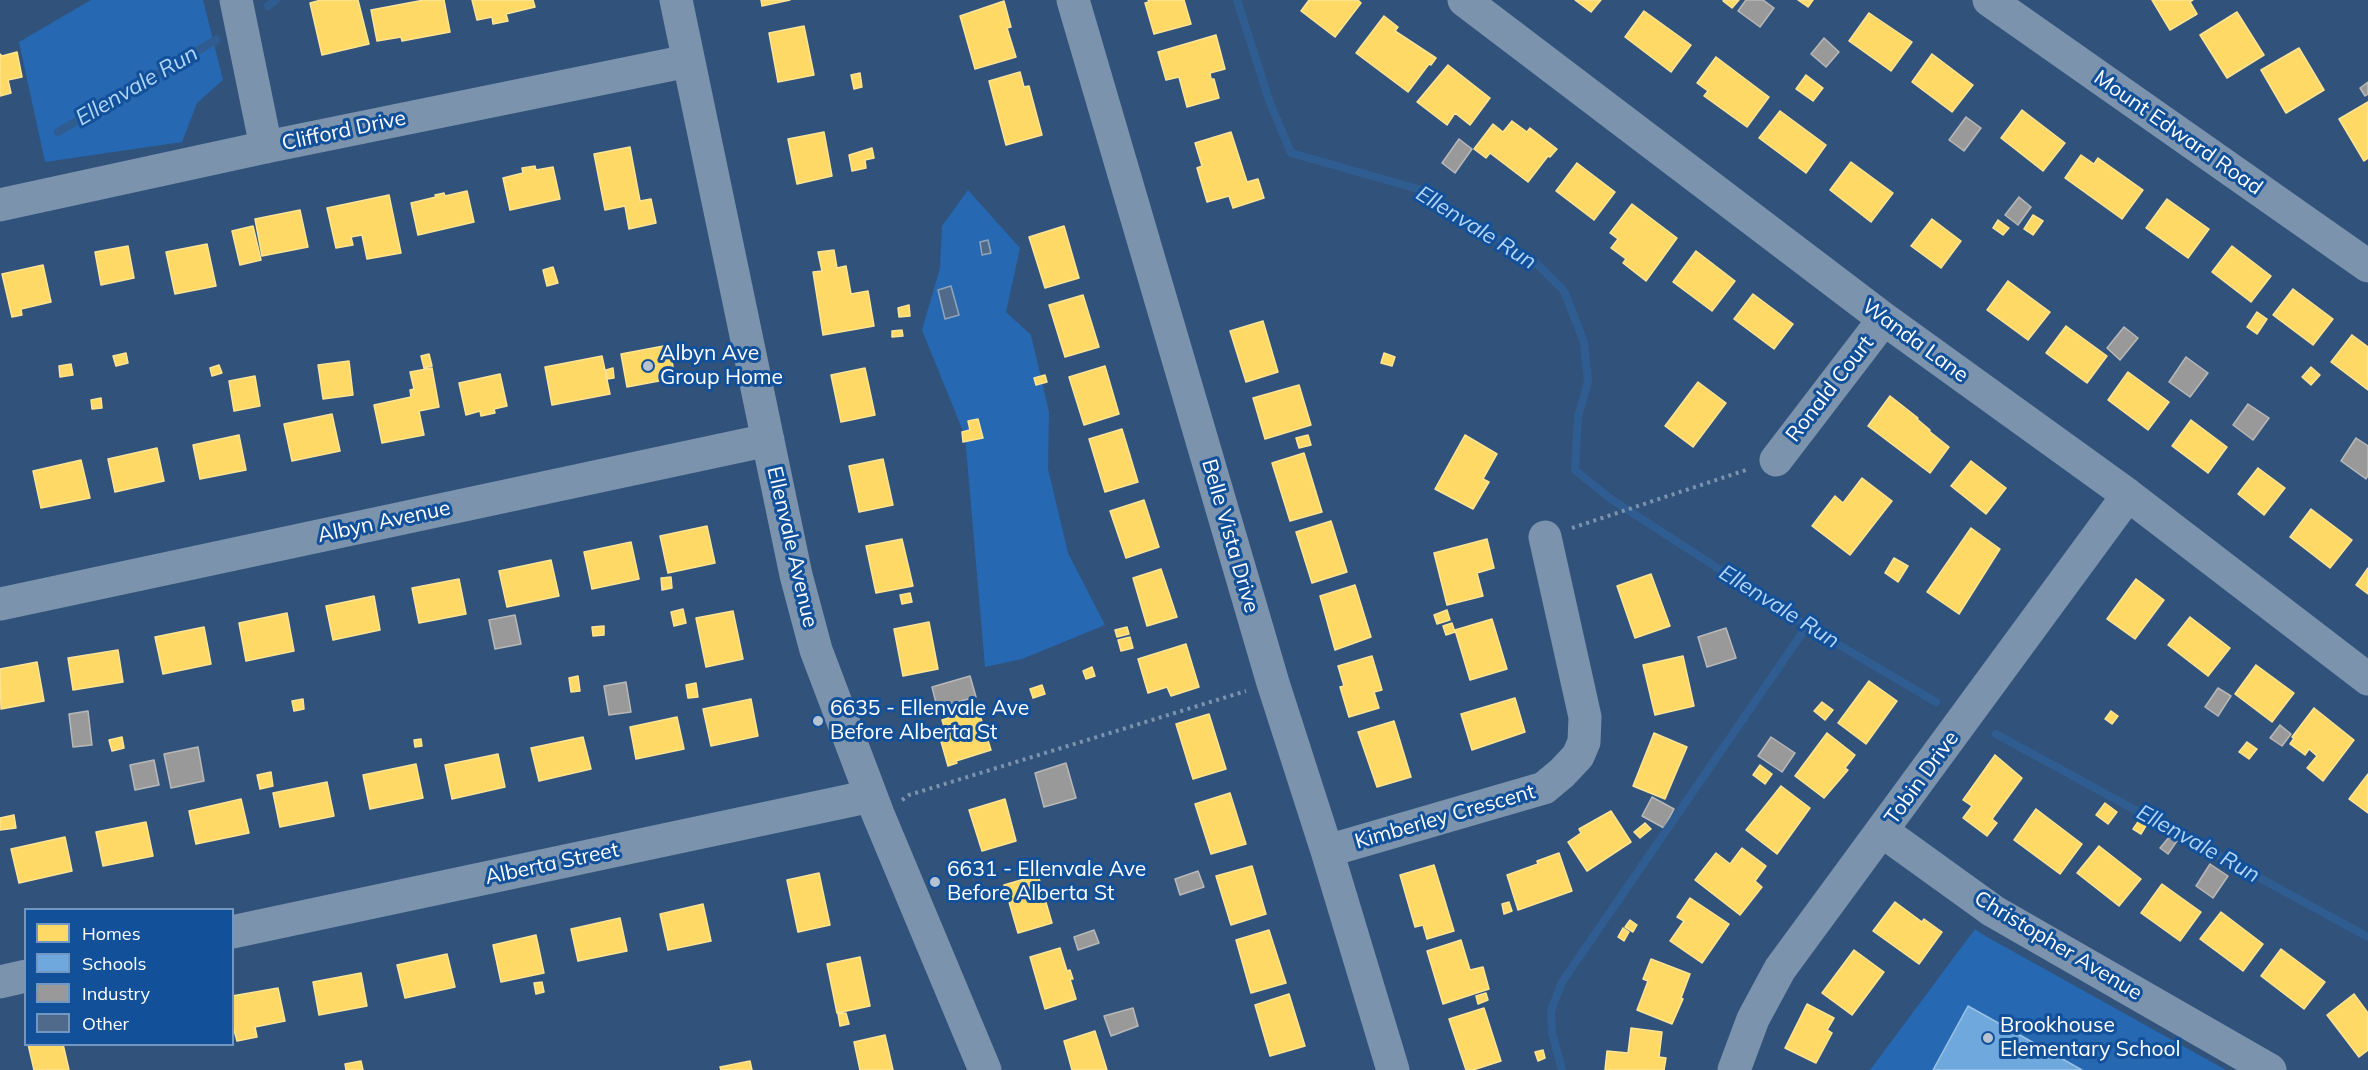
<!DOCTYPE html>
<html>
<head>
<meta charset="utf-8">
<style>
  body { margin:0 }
  #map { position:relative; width:2368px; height:1070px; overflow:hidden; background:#31537b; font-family:Mulish,sans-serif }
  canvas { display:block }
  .legend { position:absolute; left:24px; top:908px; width:210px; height:138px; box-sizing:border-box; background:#12519a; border:2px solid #7197c2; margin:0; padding:8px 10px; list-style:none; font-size:18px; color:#fff }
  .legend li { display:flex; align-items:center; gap:12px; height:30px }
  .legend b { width:30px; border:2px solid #7197c2 }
</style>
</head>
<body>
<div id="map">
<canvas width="2368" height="1070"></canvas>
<ul class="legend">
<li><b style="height:16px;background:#ffd966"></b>Homes</li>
<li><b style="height:16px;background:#6fa8dc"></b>Schools</li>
<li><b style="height:16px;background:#999"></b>Industry</li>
<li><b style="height:16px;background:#4f6a8a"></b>Other</li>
</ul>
</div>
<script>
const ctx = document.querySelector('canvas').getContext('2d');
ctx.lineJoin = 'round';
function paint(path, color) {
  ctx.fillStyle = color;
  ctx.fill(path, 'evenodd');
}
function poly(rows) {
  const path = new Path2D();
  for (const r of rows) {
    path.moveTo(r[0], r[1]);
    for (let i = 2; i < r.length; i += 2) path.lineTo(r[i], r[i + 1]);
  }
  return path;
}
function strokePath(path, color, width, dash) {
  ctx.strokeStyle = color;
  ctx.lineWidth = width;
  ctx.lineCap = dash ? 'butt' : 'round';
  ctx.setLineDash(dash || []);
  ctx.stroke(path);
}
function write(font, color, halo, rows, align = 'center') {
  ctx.font = font + ' Mulish,sans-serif';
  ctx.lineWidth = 6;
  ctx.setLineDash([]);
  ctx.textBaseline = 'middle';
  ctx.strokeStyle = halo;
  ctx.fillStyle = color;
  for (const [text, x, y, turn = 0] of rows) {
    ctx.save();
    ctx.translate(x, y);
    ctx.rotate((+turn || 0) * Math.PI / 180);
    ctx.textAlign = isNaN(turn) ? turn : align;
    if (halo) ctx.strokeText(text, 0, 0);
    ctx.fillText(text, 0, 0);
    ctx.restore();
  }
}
paint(poly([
  [91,0,203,0,223,80,197,103,182,142,45,162,19,42],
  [968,190,1020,248,1006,312,1031,335,1049,412,1048,469,1068,553,1105,625,1022,659,985,667,965,436,922,330,940,268,942,226],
  [1975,929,1980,933,2226,1070,1870,1070]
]), '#2668b1');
const homes = poly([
  [321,0,358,0,369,44,322,55,310,3,321,0],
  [424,0,444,0,450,32,402,41,401,37,377,41,371,10,424,0],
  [472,0,533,0,535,7,506,14,508,21,493,24,492,17,477,20,472,0],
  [761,0,790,0,762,6,761,0],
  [1148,0,1184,0,1191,24,1154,34,1145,3,1149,2,1148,0],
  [1309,0,1358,0,1361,3,1335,37,1301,11,1309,0],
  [1575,0,1601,0,1591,12,1575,0],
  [1724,0,1739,0,1732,8,1723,1,1724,0],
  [1798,0,1813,0,1808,7,1798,0],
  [2152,0,2193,0,2190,2,2197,14,2170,30,2152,0],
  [1004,1,1011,27,1007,28,1016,57,975,69,960,16,1004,1],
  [1644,11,1691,45,1671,72,1625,37,1644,11],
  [2237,12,2264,55,2227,78,2200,35,2237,12],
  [1869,13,1912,42,1891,71,1849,41,1869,13],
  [1384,16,1398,27,1395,31,1436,58,1431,65,1429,64,1408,92,1356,53,1384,16],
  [804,26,814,75,778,82,769,33,804,26],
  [1216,35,1225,69,1210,73,1211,79,1214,79,1219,98,1187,107,1179,77,1166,80,1158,52,1216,35],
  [2299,48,2324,90,2286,113,2261,70,2299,48],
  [17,52,22,77,8,80,11,93,0,96,0,54,2,56,17,52],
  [1932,54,1973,85,1952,112,1912,82,1932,54],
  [1716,57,1769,97,1747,127,1704,96,1708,91,1697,83,1716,57],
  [1448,65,1490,98,1470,125,1455,113,1447,125,1417,102,1448,65],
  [1020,72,1024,87,1029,86,1042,135,1006,145,989,81,1020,72],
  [860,73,862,87,854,89,851,75,860,73],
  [1806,75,1823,88,1813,101,1796,89,1806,75],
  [2368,102,2368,158,2364,161,2339,119,2368,102],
  [2022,110,2065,143,2043,171,2001,138,2022,110],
  [1780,111,1826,145,1806,173,1759,138,1780,111],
  [1512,121,1527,132,1530,128,1557,149,1550,157,1548,156,1528,182,1490,153,1486,158,1474,149,1493,124,1503,132,1512,121],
  [824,132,832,176,797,184,788,139,824,132],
  [1231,132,1247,182,1258,179,1264,198,1233,208,1229,196,1207,202,1197,168,1202,166,1195,143,1231,132],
  [630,147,640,201,651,199,656,223,629,229,625,206,605,210,594,154,630,147],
  [872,148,874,158,865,160,866,168,852,171,849,155,872,148],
  [2081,155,2094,164,2098,158,2143,190,2122,219,2065,178,2081,155],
  [1851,162,1893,193,1871,222,1830,190,1851,162],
  [1577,163,1615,192,1594,220,1556,191,1577,163],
  [535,166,536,170,553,167,560,199,510,210,503,178,523,173,522,168,535,166],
  [467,191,474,222,418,235,411,203,436,197,435,195,444,193,445,196,467,191],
  [389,195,401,253,367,259,362,235,351,237,353,245,336,248,327,208,389,195],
  [2167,199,2209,229,2188,258,2146,228,2167,199],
  [1632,204,1677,238,1646,281,1623,263,1626,259,1611,248,1618,239,1610,233,1632,204],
  [300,210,308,247,262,256,255,219,300,210],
  [2033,215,2043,221,2033,235,2024,229,2033,215],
  [1932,219,1961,241,1941,268,1911,246,1932,219],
  [1998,220,2009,228,2003,235,1993,228,1998,220],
  [253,226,261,260,240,265,232,231,253,226],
  [1064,226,1079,278,1045,288,1029,237,1064,226],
  [207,244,216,286,175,294,166,252,207,244],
  [128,246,134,278,101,285,95,252,128,246],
  [2232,246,2271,276,2251,302,2212,272,2232,246],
  [834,250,837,268,846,266,851,294,868,291,874,326,823,335,813,272,822,271,818,252,834,250],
  [1696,251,1735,281,1712,311,1673,282,1696,251],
  [43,265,51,302,21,309,22,315,12,317,2,274,43,265],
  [553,267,558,283,547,286,543,270,553,267],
  [2008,281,2050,312,2028,340,1987,310,2008,281],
  [2293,289,2333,319,2313,345,2273,315,2293,289],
  [1753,294,1793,324,1774,349,1734,319,1753,294],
  [1083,295,1099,347,1065,357,1049,305,1083,295],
  [909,305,910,316,899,317,898,308,909,305],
  [2257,312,2267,319,2257,334,2247,327,2257,312],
  [1263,321,1278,372,1246,382,1230,331,1263,321],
  [2066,326,2107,356,2087,383,2046,353,2066,326],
  [902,330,903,336,892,337,892,331,902,330],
  [2352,335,2368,347,2368,390,2331,362,2352,335],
  [669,345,675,378,627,387,621,354,669,345],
  [126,353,128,363,116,366,113,356,126,353],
  [1384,353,1395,357,1392,366,1381,363,1384,353],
  [429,354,432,366,424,368,421,356,429,354],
  [602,356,610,394,552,405,545,367,602,356],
  [349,361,353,395,323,399,318,365,349,361],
  [71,364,73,375,60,377,59,366,71,364],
  [219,365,222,373,212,376,210,368,219,365],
  [1105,366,1119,414,1084,425,1069,377,1105,366],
  [2311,367,2320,375,2311,385,2302,377,2311,367],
  [432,368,439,407,419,411,424,435,382,443,374,405,411,397,410,390,414,389,410,372,432,368],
  [613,368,614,378,607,379,606,370,613,368],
  [865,368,875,415,841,422,831,375,865,368],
  [2128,372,2169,402,2148,430,2108,400,2128,372],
  [500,374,507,406,494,409,495,413,481,416,480,411,466,415,459,383,500,374],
  [1045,375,1047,382,1036,385,1034,378,1045,375],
  [255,376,260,406,234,411,229,381,255,376],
  [1698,382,1726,403,1693,447,1665,426,1698,382],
  [1299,385,1311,425,1265,439,1253,398,1299,385],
  [1890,396,1918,418,1917,419,1930,430,1929,431,1949,447,1930,473,1868,426,1890,396],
  [101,398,102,408,92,409,91,400,101,398],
  [332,414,340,451,292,461,284,424,332,414],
  [978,419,983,438,963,442,962,432,970,430,968,421,978,419],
  [2191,420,2227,447,2208,473,2172,446,2191,420],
  [1122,429,1138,482,1105,492,1089,439,1122,429],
  [239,435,246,470,200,479,193,445,239,435],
  [1308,435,1311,445,1299,448,1296,438,1308,435],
  [1465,435,1497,454,1483,479,1489,482,1473,509,1435,489,1465,435],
  [157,448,164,481,115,492,108,459,157,448],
  [1304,453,1322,512,1290,521,1272,463,1304,453],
  [883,459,893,505,859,512,849,466,883,459],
  [81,460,90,498,41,508,33,471,81,460],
  [1971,461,2006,488,1986,514,1951,486,1971,461],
  [2258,468,2285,488,2264,515,2238,494,2258,468],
  [1862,478,1892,501,1850,555,1812,526,1835,496,1843,503,1862,478],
  [1144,500,1159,547,1126,558,1110,511,1144,500],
  [2311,509,2352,540,2330,568,2290,537,2311,509],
  [1331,521,1347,572,1312,583,1296,532,1331,521],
  [707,526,715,563,668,573,660,536,707,526],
  [1971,528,2000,549,1959,614,1927,592,1971,528],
  [902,539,913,586,876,593,866,546,902,539],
  [1487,539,1494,568,1477,573,1483,596,1447,605,1434,553,1487,539],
  [631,542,639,579,592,589,584,552,631,542],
  [1894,558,1908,566,1898,582,1885,573,1894,558],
  [551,560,559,596,507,607,499,571,551,560],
  [2368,568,2368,594,2356,585,2368,568],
  [1161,569,1177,617,1147,626,1133,578,1161,569],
  [1651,574,1670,626,1635,638,1617,586,1651,574],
  [671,577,672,588,662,590,661,578,671,577],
  [459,579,466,614,419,623,412,588,459,579],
  [2136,579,2164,600,2135,639,2107,619,2136,579],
  [1355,585,1371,637,1335,650,1320,596,1355,585],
  [910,593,912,602,902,604,900,595,910,593],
  [374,596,380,630,333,640,326,606,374,596],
  [683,609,686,623,674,626,671,612,683,609],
  [1447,610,1450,620,1437,624,1434,615,1447,610],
  [733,611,743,659,706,667,696,618,733,611],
  [287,613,294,651,246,661,239,623,287,613],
  [2190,617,2230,648,2208,676,2168,645,2190,617],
  [1492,619,1507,669,1470,680,1455,630,1492,619],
  [929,622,938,669,903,676,894,629,929,622],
  [1452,623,1455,632,1446,635,1443,626,1452,623],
  [604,626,604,635,593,636,592,627,604,626],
  [204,627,211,664,163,674,155,637,204,627],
  [1127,627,1129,634,1117,637,1115,630,1127,627],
  [1130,637,1133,648,1121,651,1118,640,1130,637],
  [1186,644,1199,687,1171,696,1167,687,1148,693,1138,659,1186,644],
  [118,650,123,682,73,690,68,658,118,650],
  [1372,656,1382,690,1374,692,1379,708,1349,717,1340,687,1344,686,1338,666,1372,656],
  [1683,656,1694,706,1655,715,1643,665,1683,656],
  [37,662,44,701,1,709,0,669,37,662],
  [2256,665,2294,693,2272,722,2235,694,2256,665],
  [1092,667,1095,676,1086,679,1083,671,1092,667],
  [578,676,580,691,571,692,569,678,578,676],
  [1869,681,1897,701,1866,744,1838,723,1869,681],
  [696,683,698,697,688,698,686,685,696,683],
  [1042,685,1045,694,1033,698,1030,689,1042,685],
  [1515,698,1525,732,1472,750,1461,714,1515,698],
  [303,699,304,709,294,711,292,701,303,699],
  [751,699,758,736,711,746,703,709,751,699],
  [1822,702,1833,710,1825,720,1814,711,1822,702],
  [2314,708,2354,740,2323,781,2307,768,2317,756,2309,749,2305,755,2290,744,2294,738,2292,737,2314,708],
  [978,709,991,750,956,761,957,763,948,766,940,738,947,736,942,720,978,709],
  [2111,711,2118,716,2112,724,2105,719,2111,711],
  [1209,714,1226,769,1193,779,1176,724,1209,714],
  [677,717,684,749,636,759,630,727,677,717],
  [1394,721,1411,777,1377,787,1358,732,1394,721],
  [1654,733,1687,747,1665,799,1633,786,1654,733],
  [1827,733,1855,755,1845,768,1848,770,1824,798,1795,776,1827,733],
  [122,737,124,748,112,751,109,740,122,737],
  [583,737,591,769,539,781,531,748,583,737],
  [421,739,422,746,415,747,414,740,421,739],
  [2247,742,2257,749,2249,759,2239,752,2247,742],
  [498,754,505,787,452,799,445,765,498,754],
  [1995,755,2022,778,1992,819,1997,823,1987,836,1963,818,1972,806,1963,800,1995,755],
  [416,764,423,798,370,809,363,775,416,764],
  [1760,765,1772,774,1765,784,1753,775,1760,765],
  [271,772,273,786,260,789,257,775,271,772],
  [2368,774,2368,813,2349,799,2368,774],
  [327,782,334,816,280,827,273,793,327,782],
  [1781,786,1810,808,1777,854,1746,830,1781,786],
  [1230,793,1246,844,1211,854,1195,804,1230,793],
  [241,799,249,833,196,844,189,811,241,799],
  [1005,799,1016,841,982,851,969,810,1005,799],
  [2105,803,2117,812,2108,824,2096,815,2105,803],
  [2036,809,2082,844,2060,874,2014,840,2036,809],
  [1611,811,1631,842,1587,871,1568,842,1581,833,1579,829,1611,811],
  [14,815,16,828,0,830,0,818,14,815],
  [2140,819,2147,824,2141,834,2133,829,2140,819],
  [146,822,153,856,103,866,96,832,146,822],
  [1645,823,1651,829,1640,838,1634,832,1645,823],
  [65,837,72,871,19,883,11,849,65,837],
  [2099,846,2141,879,2119,906,2077,873,2099,846],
  [1742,848,1766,866,1755,881,1762,887,1740,915,1695,880,1716,853,1730,864,1742,848],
  [1559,853,1572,891,1518,910,1507,875,1538,864,1537,861,1559,853],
  [1434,865,1454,931,1427,939,1423,925,1415,927,1400,875,1434,865],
  [1252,866,1266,914,1231,925,1216,876,1252,866],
  [819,873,830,925,798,932,787,880,819,873],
  [1038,875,1052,923,1018,933,1004,885,1038,875],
  [2162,884,2201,912,2180,941,2141,913,2162,884],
  [1690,898,1729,924,1702,963,1670,941,1684,921,1677,917,1690,898],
  [1509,902,1512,911,1504,914,1502,904,1509,902],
  [1895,902,1922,922,1924,919,1942,932,1919,964,1873,931,1895,902],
  [703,904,711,941,668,950,660,914,703,904],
  [2221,912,2263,944,2243,971,2200,939,2221,912],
  [620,918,627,951,578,961,571,929,620,918],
  [1630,920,1637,925,1633,932,1625,927,1630,920],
  [1623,928,1629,932,1624,941,1618,937,1623,928],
  [1269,930,1286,983,1251,993,1236,940,1269,930],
  [536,935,544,973,501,982,493,945,536,935],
  [1461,940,1470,970,1483,967,1489,989,1443,1004,1427,951,1461,940],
  [1060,948,1067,971,1070,970,1073,979,1070,979,1076,999,1045,1009,1030,957,1060,948],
  [2281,949,2325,982,2304,1009,2261,976,2281,949],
  [1854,950,1884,972,1852,1015,1822,993,1854,950],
  [447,954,455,987,405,998,397,965,447,954],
  [860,957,870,1006,837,1013,827,964,860,957],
  [1651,959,1690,974,1681,998,1683,999,1672,1024,1637,1010,1648,981,1643,979,1651,959],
  [361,973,367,1006,319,1015,313,982,361,973],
  [542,982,544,992,536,994,534,983,542,982],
  [278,988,285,1021,255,1027,257,1037,237,1041,234,1030,232,1030,232,996,278,988],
  [1486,993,1488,1000,1478,1004,1476,996,1486,993],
  [1289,994,1305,1046,1270,1056,1255,1005,1289,994],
  [2354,994,2368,1013,2368,1050,2359,1057,2327,1015,2354,994],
  [1807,1004,1834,1018,1827,1030,1832,1033,1816,1063,1785,1048,1807,1004],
  [1484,1008,1501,1061,1473,1070,1466,1070,1449,1019,1484,1008],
  [846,1013,849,1024,840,1026,838,1014,846,1013],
  [1631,1028,1662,1032,1659,1057,1666,1058,1664,1070,1605,1070,1607,1051,1628,1053,1631,1028],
  [1095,1031,1107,1070,1072,1070,1064,1041,1095,1031],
  [885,1035,893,1070,860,1070,854,1042,885,1035],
  [28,1044,63,1044,69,1070,34,1070,28,1044],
  [1543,1050,1545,1058,1538,1061,1535,1052,1543,1050],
  [361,1061,363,1070,346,1070,345,1064,361,1061],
  [750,1061,752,1070,721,1070,720,1067,750,1061]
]);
paint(homes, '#ffd966');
strokePath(homes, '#ffe494', 1.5);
const schools = poly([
  [1968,1006,2082,1070,1933,1070,1968,1006]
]);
paint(schools, '#6fa8dc');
strokePath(schools, '#9ac2e6', 1.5);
const industry = poly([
  [1746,0,1763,0,1774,8,1760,27,1738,11,1746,0],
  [1824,38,1839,52,1826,67,1811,54,1824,38],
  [2368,82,2368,94,2365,96,2360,88,2368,82],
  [1966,117,1981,128,1964,151,1949,140,1966,117],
  [1459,139,1472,149,1455,173,1442,163,1459,139],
  [2019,197,2031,207,2018,225,2005,215,2019,197],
  [2124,327,2138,338,2120,360,2107,348,2124,327],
  [2186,357,2208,373,2190,397,2169,382,2186,357],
  [2248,404,2269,418,2253,440,2233,425,2248,404],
  [2356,438,2368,446,2368,475,2366,479,2341,461,2356,438],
  [515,615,521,644,495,649,489,620,515,615],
  [1726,628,1736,658,1707,667,1698,637,1726,628],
  [970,676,976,697,937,707,932,687,970,676],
  [626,682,631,712,609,715,604,686,626,682],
  [2218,688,2231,696,2218,716,2205,707,2218,688],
  [88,711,92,745,73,747,69,714,88,711],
  [2280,725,2291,734,2282,746,2270,738,2280,725],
  [1771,737,1795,753,1782,772,1758,756,1771,737],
  [198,747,204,781,171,788,164,754,198,747],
  [154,760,159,785,135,790,130,765,154,760],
  [1066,763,1076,798,1044,807,1035,773,1066,763],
  [1652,797,1674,809,1664,828,1642,816,1652,797],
  [2170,836,2177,841,2168,854,2160,848,2170,836],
  [2210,864,2228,876,2213,898,2196,886,2210,864],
  [1198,871,1204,887,1180,895,1175,879,1198,871],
  [1094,930,1099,943,1078,950,1074,937,1094,930],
  [1133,1008,1138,1026,1111,1036,1104,1016,1133,1008]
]);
paint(industry, '#999');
strokePath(industry, '#b8b8b8', 1.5);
strokePath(poly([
  [1237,0,1270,103,1291,153,1418,189,1537,264,1564,291,1584,342,1588,382,1578,417,1575,470,1611,499,1807,626,1936,702],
  [268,6,276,0],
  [58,132,216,40],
  [1996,734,2368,937],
  [1562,1070,1552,1033,1551,1011,1562,982,1807,626]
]), '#305d91', 8);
const building = poly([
  [988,240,991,253,982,255,980,242,988,240],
  [951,286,959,315,945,319,938,290,951,286]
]);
paint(building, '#4f6a8a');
strokePath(building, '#90a4ba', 1.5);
strokePath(poly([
  [1572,528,1749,469],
  [902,800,909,795,1246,691]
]), '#7c93ad', 4, [3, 4.5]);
strokePath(poly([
  [236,0,266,147],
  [676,0,796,575,816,650,878,814,985,1070],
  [1073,0,1273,683,1327,851,1393,1070],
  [1464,0,1884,319,2128,495,2368,679],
  [1989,0,2368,266],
  [0,205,266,147,688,61],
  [1776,460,1884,319],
  [0,604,768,440],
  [1882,831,1993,911,2270,1070],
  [1327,851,1544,788,1562,773,1578,756,1584,742,1585,717,1545,537],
  [232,932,871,796],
  [0,982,26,976],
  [1734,1070,1753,1019,1780,969,2128,495]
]), '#7c93ad', 33);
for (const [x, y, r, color] of [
  [648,366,6,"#b7c3d1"],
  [818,721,6,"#b7c3d1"],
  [935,882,6,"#b7c3d1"],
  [1988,1038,6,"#b7c3d1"]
]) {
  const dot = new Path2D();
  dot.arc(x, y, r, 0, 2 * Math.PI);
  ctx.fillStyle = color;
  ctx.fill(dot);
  strokePath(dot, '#12519a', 2);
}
write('21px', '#fff', '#12519a', [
  ["Clifford Drive",344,131,-12],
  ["Mount Edward Road",2178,133,35],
  ["Wanda Lane",1915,341,36],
  ["Ronald Court",1830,389,-52],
  ["Albyn Avenue",384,522,-12],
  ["Belle Vista Drive",1230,536,74],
  ["Ellenvale Avenue",792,547,77],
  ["Tobin Drive",1922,778,-54],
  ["Kimberley Crescent",1445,817,-16],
  ["Alberta Street",552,864,-12],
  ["Christopher Avenue",2058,946,31]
]);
write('21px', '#fff', '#12519a', [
  ["Albyn Ave",660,354],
  ["Group Home",660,378],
  ["6635 - Ellenvale Ave",830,709],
  ["Before Alberta St",830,733],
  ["6631 - Ellenvale Ave",947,870],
  ["Before Alberta St",947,894],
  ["Brookhouse",2000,1026],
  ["Elementary School",2000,1050]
], 'left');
write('italic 22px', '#b2d5fa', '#12519a', [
  ["Ellenvale Run",137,86,-30],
  ["Ellenvale Run",1476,228,32],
  ["Ellenvale Run",1779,607,32],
  ["Ellenvale Run",2198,844,29]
]);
</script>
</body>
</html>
